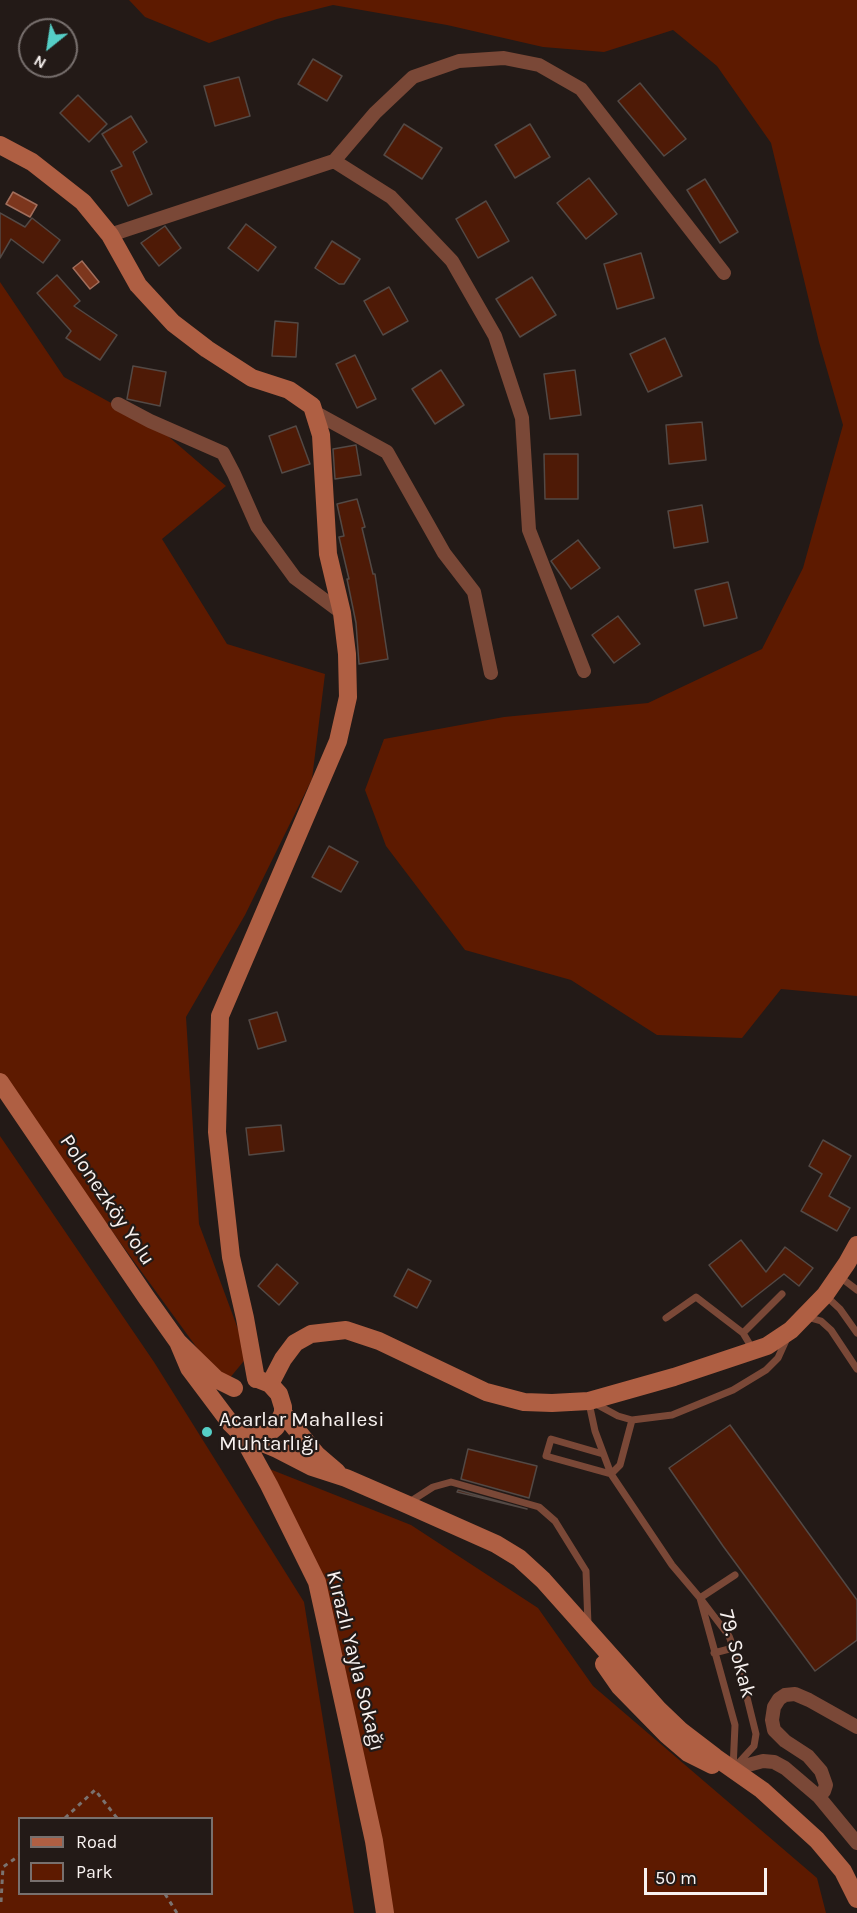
<!DOCTYPE html>
<html>
<head>
<meta charset="utf-8">
<style>
  body { margin:0 }
  #map { position:relative; width:857px; height:1913px; overflow:hidden; background:#231a17; font-family:Karla,sans-serif }
  canvas { display:block }
  .legend { position:absolute; left:18px; top:1817px; width:195px; height:78px; box-sizing:border-box; background:#231a17; border:2px solid #78706e; margin:0; padding:8px 10px; list-style:none; font-size:18px; color:#f8f2f0 }
  .legend li { display:flex; align-items:center; gap:12px; height:30px }
  .legend b { width:30px; border:2px solid #78706e }
  .north { position:absolute; left:18px; top:18px; width:60px; height:60px; box-sizing:border-box; background:#231a17; border:2px solid #78706e; border-radius:50%; rotate:210deg; font-size:16px; font-weight:700; line-height:24px; text-align:center; color:#f8f2f0 }
  .north::after { content:''; display:block; margin:auto; width:21px; height:27px; background:#55cec6; clip-path:polygon(50% 0,100% 100%,50% 72%,0 100%) }
  .scale { position:absolute; left:644px; top:1868px; width:123px; height:27px; box-sizing:border-box; border:3px solid #f8f2f0; border-top:0; padding-left:8px; font-size:18px; line-height:21px; white-space:nowrap; color:#f8f2f0; -webkit-text-stroke:4px #231a17; paint-order:stroke }
</style>
</head>
<body>
<div id="map">
<canvas width="857" height="1913"></canvas>
<ul class="legend">
<li><b style="height:8px;background:#af5f43"></b>Road</li>
<li><b style="height:16px;background:#5d1a00"></b>Park</li>
</ul>
<div class="north">N</div>
<div class="scale">50 m</div>
</div>
<script>
const ctx = document.querySelector('canvas').getContext('2d');
ctx.lineJoin = 'round';
function paint(path, color) {
  ctx.fillStyle = color;
  ctx.fill(path, 'evenodd');
}
function poly(rows) {
  const path = new Path2D();
  for (const r of rows) {
    path.moveTo(r[0], r[1]);
    for (let i = 2; i < r.length; i += 2) path.lineTo(r[i], r[i + 1]);
  }
  return path;
}
function strokePath(path, color, width, dash) {
  ctx.strokeStyle = color;
  ctx.lineWidth = width;
  ctx.lineCap = dash ? 'butt' : 'round';
  ctx.setLineDash(dash || []);
  ctx.stroke(path);
}
function write(font, color, halo, rows, align = 'center') {
  ctx.font = font + ' Karla,sans-serif';
  ctx.lineWidth = 4.5;
  ctx.setLineDash([]);
  ctx.textBaseline = 'middle';
  ctx.strokeStyle = halo;
  ctx.fillStyle = color;
  for (const [text, x, y, turn = 0] of rows) {
    ctx.save();
    ctx.translate(x, y);
    ctx.rotate((+turn || 0) * Math.PI / 180);
    ctx.textAlign = isNaN(turn) ? turn : align;
    if (halo) ctx.strokeText(text, 0, 0);
    ctx.fillText(text, 0, 0);
    ctx.restore();
  }
}
paint(poly([
  [129,0,857,0,857,996,781,989,742,1038,657,1035,571,980,465,950,386,846,365,790,384,739,504,717,648,703,762,649,803,568,843,425,819,342,771,143,717,66,673,30,604,52,543,47,447,25,333,5,277,19,209,43,145,17],
  [0,282,64,377,162,431,226,486,162,539,227,644,325,674,312,779,245,915,186,1017,199,1224,248,1356,224,1385,15,1098,0,1075],
  [0,1136,154,1362,304,1602,354,1913,0,1913],
  [20,1818,212,1818,212,1894,20,1894],
  [262,1466,411,1525,538,1608,593,1686,817,1878,826,1913,377,1913,325,1599]
]), '#5d1a00');
const water = poly([
  [13,192,37,205,30,217,6,204,13,192],
  [82,261,99,282,90,289,73,268,82,261]
]);
paint(water, '#7c361d');
strokePath(water, '#a16e5c', 1.5);
const building = poly([
  [313,59,342,76,327,101,298,84,313,59],
  [239,77,250,116,215,126,204,86,239,77],
  [640,83,686,139,664,156,618,101,640,83],
  [78,95,107,124,89,142,60,113,78,95],
  [131,116,147,142,133,152,152,194,128,206,111,171,122,166,102,134,131,116],
  [404,124,442,148,422,179,384,155,404,124],
  [530,124,550,157,515,178,495,145,530,124],
  [589,178,617,214,586,239,557,203,589,178],
  [705,179,738,232,720,243,687,190,705,179],
  [486,201,509,241,478,258,456,219,486,201],
  [0,213,25,227,32,218,60,240,43,263,11,239,0,258,0,213],
  [246,224,276,247,258,271,228,248,246,224],
  [165,226,181,248,159,266,141,243,165,226],
  [332,241,360,259,344,284,339,284,315,268,332,241],
  [641,253,654,298,617,309,604,264,641,253],
  [57,275,80,301,74,306,117,335,100,360,66,338,71,331,37,293,57,275],
  [532,277,556,315,520,337,496,299,532,277],
  [389,287,408,321,383,335,364,301,389,287],
  [275,321,298,323,296,357,272,356,275,321],
  [665,338,682,376,648,392,630,354,665,338],
  [355,355,376,399,357,408,336,364,355,355],
  [133,366,166,372,160,406,127,399,133,366],
  [441,370,464,405,435,424,412,389,441,370],
  [575,370,581,415,550,419,544,374,575,370],
  [702,422,706,460,669,464,666,425,702,422],
  [296,426,310,464,282,473,269,436,296,426],
  [356,445,361,475,335,479,333,449,356,445],
  [544,454,578,454,578,499,545,499,544,454],
  [357,499,365,527,362,528,373,574,375,574,388,659,359,664,356,623,347,579,349,579,339,537,344,536,337,504,357,499],
  [702,505,708,542,674,548,668,511,702,505],
  [578,540,600,568,571,589,551,561,578,540],
  [728,582,737,618,704,626,695,590,728,582],
  [618,616,640,644,614,663,592,635,618,616],
  [329,846,358,862,341,892,312,877,329,846],
  [277,1012,286,1041,258,1049,249,1020,277,1012],
  [281,1125,284,1151,249,1155,246,1128,281,1125],
  [823,1140,851,1156,829,1196,850,1208,837,1231,801,1211,822,1174,809,1166,823,1140],
  [741,1240,766,1272,785,1247,813,1268,799,1286,784,1274,742,1307,709,1265,741,1240],
  [277,1264,298,1283,279,1305,258,1286,277,1264],
  [408,1269,431,1281,417,1308,394,1296,408,1269],
  [730,1425,857,1600,857,1640,815,1671,723,1546,669,1468,730,1425],
  [468,1449,537,1466,529,1498,461,1479,468,1449],
  [458,1490,527,1509,457,1492,458,1490]
]);
paint(building, '#4e1a06');
strokePath(building, '#534945', 1.5);
strokePath(poly([
  [65,1818,95,1790,117,1818],
  [165,1894,177,1913],
  [1,1902,3,1867,20,1855]
]), '#7a726f', 3, [4.5, 4.5]);
strokePath(poly([
  [840,1277,857,1290],
  [826,1296,840,1309,857,1333],
  [807,1317,821,1321,831,1330,857,1369],
  [666,1318,696,1297,743,1333],
  [752,1348,743,1333,782,1294],
  [589,1403,595,1431,611,1474,672,1565,700,1598,735,1575],
  [594,1403,618,1416,632,1420,672,1415,733,1390,766,1370,778,1358,787,1338],
  [603,1454,551,1439,546,1456,611,1474,620,1465,632,1420],
  [408,1503,433,1487,451,1482,539,1507,555,1521,586,1571,588,1625],
  [700,1598,729,1636,737,1657,756,1734,754,1746,733,1769,735,1725,700,1598],
  [714,1653,733,1648]
]), '#7a4837', 7);
strokePath(poly([
  [334,161,391,197,452,261,495,336,522,418,529,530,584,671],
  [110,235,334,161,375,113,413,77,459,61,504,58,539,65,581,89,724,273],
  [118,404,150,421,223,453,234,474,257,526,295,578,342,613],
  [314,412,387,452,444,553,474,592,491,673],
  [733,1769,763,1761,774,1762,785,1768,819,1797,824,1791,826,1785,821,1771,808,1756,785,1741,774,1730,772,1720,774,1707,779,1699,785,1695,795,1694,809,1700,857,1727],
  [819,1797,857,1843]
]), '#7a4837', 14);
strokePath(poly([
  [0,145,32,162,83,202,110,235,138,285,173,323,207,349,252,378,289,390,312,406,321,435,328,554,342,613,347,654,348,697,338,741,220,1016,217,1132,231,1257,245,1318,256,1379],
  [0,1082,146,1297,178,1342,216,1379,234,1388],
  [178,1342,189,1368,231,1424,241,1434,277,1449,312,1467,346,1478,406,1504,496,1544,519,1558,543,1580,658,1709,681,1731,715,1757,762,1790,817,1840,843,1871,857,1899],
  [270,1384,283,1359,295,1343,311,1334,346,1330,379,1341,486,1392,524,1402,552,1403,589,1401,674,1377,767,1346,791,1330,825,1295,847,1263,857,1245],
  [283,1413,316,1454,337,1472],
  [241,1434,269,1485,317,1582,374,1841,385,1913],
  [246,1435,256,1437,270,1432,276,1427,283,1413,283,1407,279,1394,270,1384,260,1380],
  [604,1664,620,1687,667,1735,688,1753,712,1765]
]), '#af5f43', 18);
for (const [x, y, r, color] of [
  [207,1432,6,"#55cec6"]
]) {
  const dot = new Path2D();
  dot.arc(x, y, r, 0, 2 * Math.PI);
  ctx.fillStyle = color;
  ctx.fill(dot);
  strokePath(dot, '#231a17', 2);
}
write('21px', '#f8f2f0', '#231a17', [
  ["Polonezköy Yolu",107,1200,56],
  ["79. Sokak",737,1654,75],
  ["Kırazlı Yayla Sokağı",355,1661,76]
]);
write('21px', '#f8f2f0', '#231a17', [
  ["Acarlar Mahallesi",219,1420],
  ["Muhtarlığı",219,1444]
], 'left');
</script>
</body>
</html>
